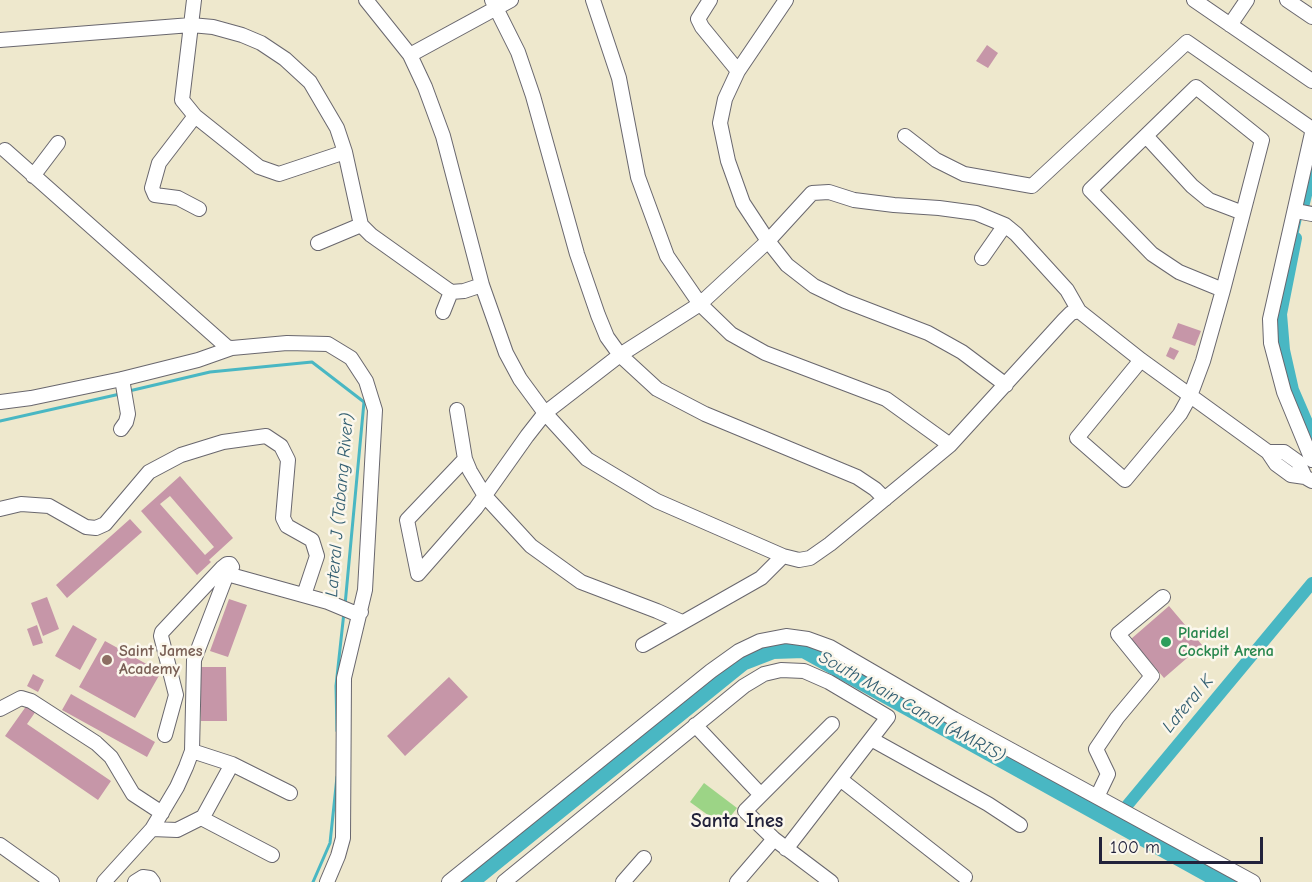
<!DOCTYPE html>
<html>
<head>
<meta charset="utf-8">
<style>
  body { margin:0 }
  #map { position:relative; width:1312px; height:882px; overflow:hidden; background:#eee8cd; font-family:"Comic Neue",sans-serif }
  canvas { display:block }
  .scale { position:absolute; left:1099px; top:837px; width:164px; height:27px; box-sizing:border-box; border:3px solid #22223b; border-top:0; padding-left:8px; font-size:18px; line-height:21px; white-space:nowrap; color:#22223b; -webkit-text-stroke:4px #fbf7ec; paint-order:stroke }
</style>
</head>
<body>
<div id="map">
<canvas width="1312" height="882"></canvas>
<div class="scale">100 m</div>
</div>
<script>
const ctx = document.querySelector('canvas').getContext('2d');
ctx.lineJoin = 'round';
function paint(path, color) {
  ctx.fillStyle = color;
  ctx.fill(path, 'evenodd');
}
function poly(rows) {
  const path = new Path2D();
  for (const r of rows) {
    path.moveTo(r[0], r[1]);
    for (let i = 2; i < r.length; i += 2) path.lineTo(r[i], r[i + 1]);
  }
  return path;
}
function strokePath(path, color, width, dash) {
  ctx.strokeStyle = color;
  ctx.lineWidth = width;
  ctx.lineCap = dash ? 'butt' : 'round';
  ctx.setLineDash(dash || []);
  ctx.stroke(path);
}
function write(font, color, halo, rows, align = 'center') {
  ctx.font = font + ' "Comic Neue",sans-serif';
  ctx.lineWidth = 5;
  ctx.setLineDash([]);
  ctx.textBaseline = 'middle';
  ctx.strokeStyle = halo;
  ctx.fillStyle = color;
  for (const [text, x, y, turn = 0] of rows) {
    ctx.save();
    ctx.translate(x, y);
    ctx.rotate((+turn || 0) * Math.PI / 180);
    ctx.textAlign = isNaN(turn) ? turn : align;
    if (halo) ctx.strokeText(text, 0, 0);
    ctx.fillText(text, 0, 0);
    ctx.restore();
  }
}
paint(poly([
  [704,783,737,808,723,826,690,802]
]), '#9cd486');
strokePath(poly([
  [1296,238,1301,216],
  [129,391,210,372,312,362,364,402,345,605],
  [0,421,120,394],
  [337,731,336,686,344,612],
  [313,882,330,843,337,777]
]), '#49b7c3', 3);
strokePath(poly([
  [1304,203,1312,170],
  [1296,238,1281,314,1284,350,1293,390,1312,434],
  [1115,820,1312,583]
]), '#49b7c3', 12);
strokePath(poly([
  [468,882,742,661,773,649,804,648,1226,882]
]), '#49b7c3', 20);
paint(poly([
  [987,45,998,53,988,68,976,61],
  [1178,323,1201,331,1195,346,1172,338],
  [1170,347,1179,351,1174,360,1166,356],
  [180,476,233,538,209,560,211,562,197,575,141,511],
  [170,496,214,547,205,555,160,504],
  [130,519,142,532,67,598,56,585],
  [47,597,59,629,43,636,31,603],
  [229,599,247,605,228,657,210,651],
  [1169,606,1202,645,1164,678,1131,639],
  [37,625,43,643,33,646,27,629],
  [73,625,97,639,80,670,55,656],
  [105,641,161,672,135,718,79,687],
  [201,667,226,667,227,721,201,721],
  [33,674,44,680,38,692,27,686],
  [449,677,468,697,405,756,387,736],
  [71,694,155,742,147,757,62,710],
  [27,705,36,711,27,724,111,781,98,800,5,736]
]), '#c696a8');
const minor = poly([
  [194,0,182,100,195,116,259,167,279,174,345,152],
  [366,0,410,55,425,87,443,136,482,285,506,353,520,379,545,413,587,459,657,501,783,556,799,560,810,558,830,544,950,445,1064,320,1071,313,1079,311,1141,360,1268,452,1276,464,1291,475,1305,477,1312,481],
  [492,0,518,52,533,96,577,254,598,315,607,337,620,355,657,389,705,414,857,477,875,489,885,499],
  [593,0,619,78,638,177,667,256,700,304,731,334,765,353,886,399,950,445],
  [710,0,698,19,702,27,738,71],
  [786,0,738,71,725,99,720,123,728,161,743,203,768,241,787,265,814,286,845,301,928,333,962,352,1006,385],
  [1194,0,1312,81],
  [1287,0,1312,17],
  [1230,25,1247,0],
  [0,40,191,25,213,27,242,35,261,43,285,59,310,82,337,128,345,152,361,225,371,235,451,292,464,291,482,285],
  [410,55,511,0],
  [195,116,159,163,152,188,155,195,178,198,199,209],
  [1312,133,1270,319,1271,343,1284,392,1312,460],
  [905,136,936,160,964,174,1032,186,1187,42,1312,129],
  [1147,137,1192,186,1209,200,1243,213],
  [5,150,227,347,232,348],
  [33,176,58,143],
  [1296,211,1312,214],
  [318,243,361,225],
  [982,258,1005,225],
  [443,312,451,292],
  [1141,360,1077,438,1125,480,1180,414,1190,396,1203,361,1223,290,1262,140,1196,87,1090,190,1152,254,1179,272,1223,290],
  [0,402,31,398,122,379,198,360,232,348,287,343,328,344,351,358,366,381,375,410,365,590,344,678,343,838,338,856,327,882],
  [457,410,465,459,470,471,485,496,531,546,581,582,657,611,682,622],
  [121,429,126,422,128,414,122,379],
  [1268,452,1284,452,1298,462,1305,477],
  [0,509,21,504,49,506,86,527,96,528,105,524,149,472,181,455,223,442,266,436,281,446,288,460,283,518,287,526,312,540,317,556,304,595],
  [418,574,476,508,527,436,545,413,620,355,700,304,768,241,812,193,829,192,854,200,894,205,939,208,976,213,1005,225,1016,234,1067,290,1079,311],
  [418,574,407,520,465,459],
  [643,645,761,578,783,556],
  [0,709,21,698,31,701,96,743,111,757,133,794,162,813],
  [695,725,761,795],
  [165,735,176,695,161,636,162,632,222,568,227,564,230,564,232,567,227,574],
  [871,739,988,804,1020,825],
  [192,751,232,764,290,793],
  [232,764,203,817,205,820,272,855],
  [840,779,965,877],
  [1097,797,1108,774,1096,749,1117,718,1152,676,1118,634,1163,597],
  [152,829,177,830,203,817],
  [0,845,52,882],
  [104,882,152,829,177,787,186,767,192,751,194,660,227,574,328,602,352,612,361,612],
  [135,882,143,877,150,878,153,882],
  [449,882,711,671,739,651,760,641,786,636,808,639,830,647,954,719,1253,882],
  [504,882,744,686,764,674,781,670,804,671,829,682,888,717,786,849],
  [623,882,644,858],
  [737,882,774,839],
  [831,882,774,839,745,811,832,724]
]);
strokePath(minor, '#69676e', 16);
strokePath(minor, '#fff', 14);
for (const [x, y, r, color] of [
  [1166,642,6,"#2e9e5b"],
  [107,660,6,"#8d6e63"]
]) {
  const dot = new Path2D();
  dot.arc(x, y, r, 0, 2 * Math.PI);
  ctx.fillStyle = color;
  ctx.fill(dot);
  strokePath(dot, '#fbf7ec', 2);
}
write('bold 16px', '#27864d', '#fbf7ec', [
  ["Plaridel",1178,633],
  ["Cockpit Arena",1178,651]
], 'left');
write('bold 16px', '#785e54', '#fbf7ec', [
  ["Saint James",119,651],
  ["Academy",119,669]
], 'left');
write('italic 18px', '#325e71', '#fbf7ec', [
  ["Lateral J (Tabang River)",340,505,-85],
  ["Lateral K",1188,704,-50],
  ["South Main Canal (AMRIS)",912,707,29]
]);
write('bold 20px', '#22223b', '#fbf7ec', [
  ["Santa Ines",737,821]
]);
</script>
</body>
</html>
